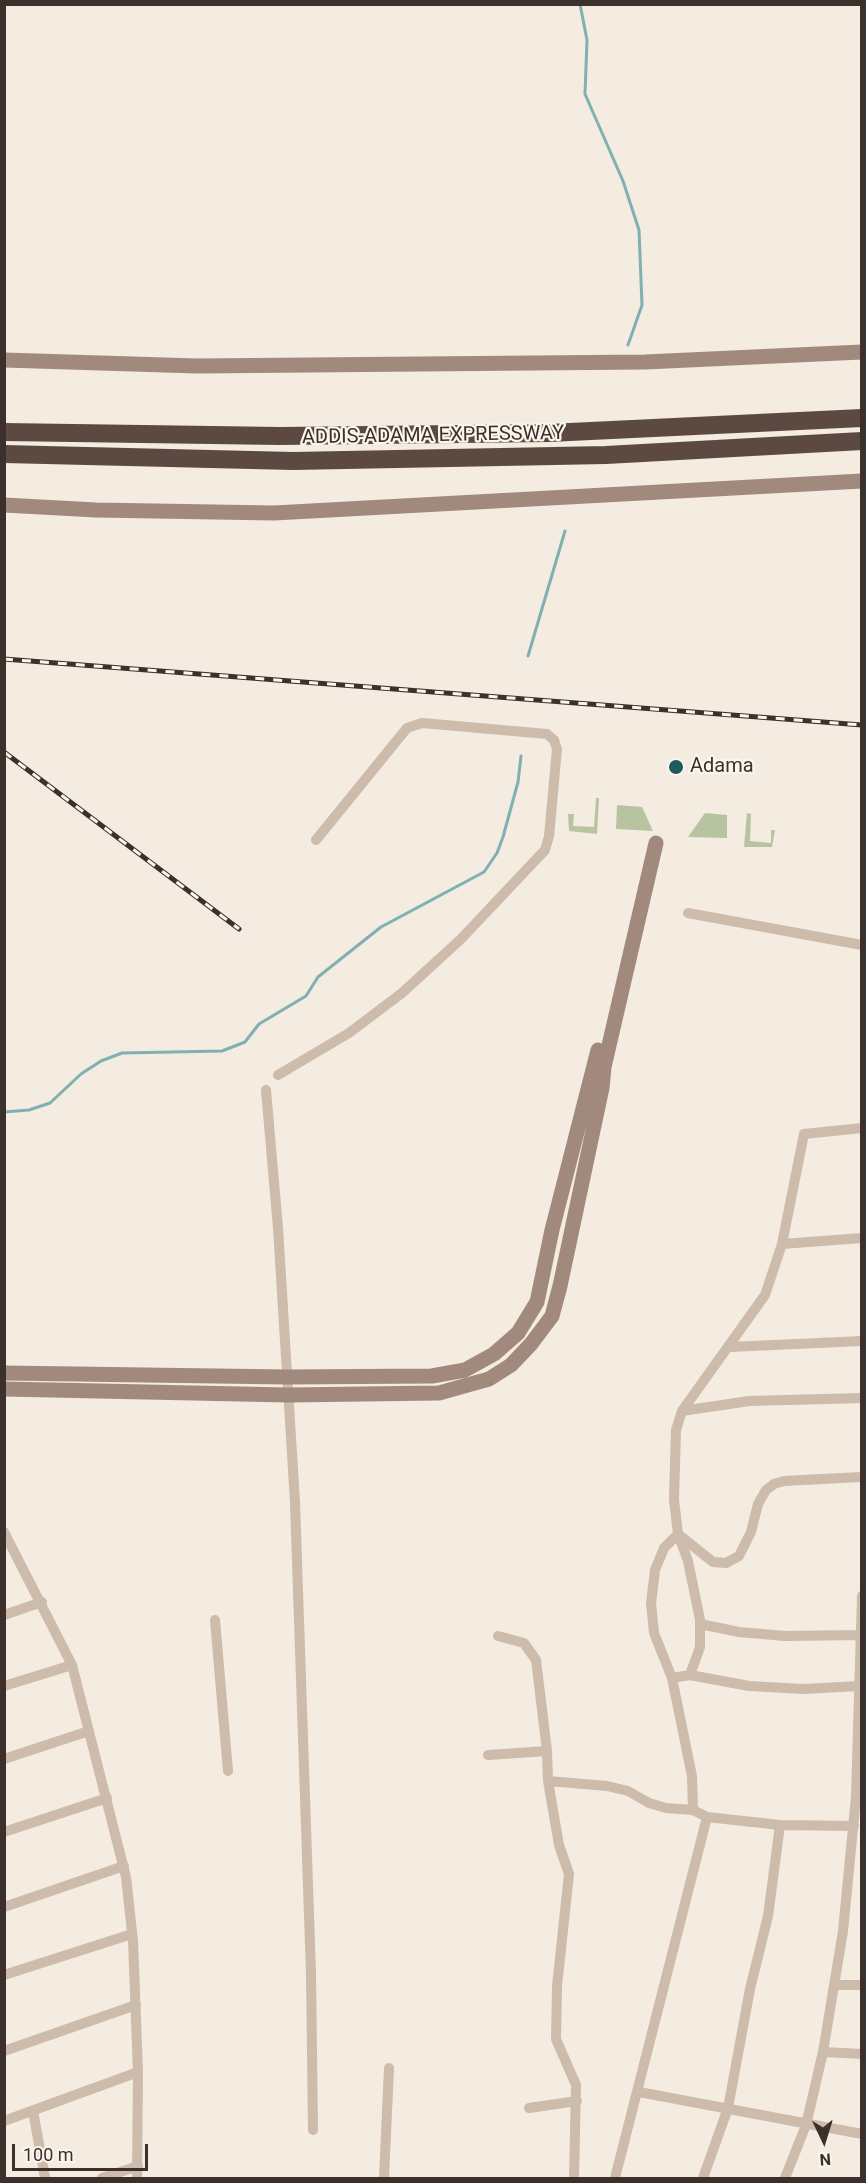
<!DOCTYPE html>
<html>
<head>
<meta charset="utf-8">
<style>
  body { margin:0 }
  #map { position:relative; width:866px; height:2183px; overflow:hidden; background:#f4ebe1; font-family:Roboto,sans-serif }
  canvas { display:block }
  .frame { position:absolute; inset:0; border:6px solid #3b302b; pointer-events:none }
  .north { position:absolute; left:794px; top:2111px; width:60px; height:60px; -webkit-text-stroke:4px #fbf5ee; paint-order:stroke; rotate:176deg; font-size:16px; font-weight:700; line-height:24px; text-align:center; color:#3b302b }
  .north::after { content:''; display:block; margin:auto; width:21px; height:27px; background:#3b302b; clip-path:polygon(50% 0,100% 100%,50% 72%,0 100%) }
  .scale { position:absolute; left:12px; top:2144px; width:136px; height:27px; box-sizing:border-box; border:3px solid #3b302b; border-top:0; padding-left:8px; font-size:18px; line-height:21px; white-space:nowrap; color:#3b302b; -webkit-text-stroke:4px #fbf5ee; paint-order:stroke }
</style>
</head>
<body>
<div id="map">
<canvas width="866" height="2183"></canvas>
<div class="frame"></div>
<div class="north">N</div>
<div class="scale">100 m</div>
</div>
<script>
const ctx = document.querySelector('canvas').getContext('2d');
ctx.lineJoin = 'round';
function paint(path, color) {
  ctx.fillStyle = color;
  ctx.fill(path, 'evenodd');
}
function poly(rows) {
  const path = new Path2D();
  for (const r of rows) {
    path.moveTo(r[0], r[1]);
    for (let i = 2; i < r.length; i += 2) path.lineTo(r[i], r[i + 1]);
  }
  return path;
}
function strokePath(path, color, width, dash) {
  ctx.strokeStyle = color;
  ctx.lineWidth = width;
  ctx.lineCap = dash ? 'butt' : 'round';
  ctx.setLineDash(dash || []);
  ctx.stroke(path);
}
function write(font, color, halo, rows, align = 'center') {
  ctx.font = font + ' Roboto,sans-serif';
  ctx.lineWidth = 4.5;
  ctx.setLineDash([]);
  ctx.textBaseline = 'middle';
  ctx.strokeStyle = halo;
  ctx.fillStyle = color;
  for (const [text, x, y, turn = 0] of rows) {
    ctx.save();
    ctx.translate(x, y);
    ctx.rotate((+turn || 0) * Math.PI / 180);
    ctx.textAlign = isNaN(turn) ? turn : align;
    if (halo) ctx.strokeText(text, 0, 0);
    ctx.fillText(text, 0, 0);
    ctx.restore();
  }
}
paint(poly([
  [596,798,599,798,597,834,569,831,568,814,574,814,573,826,594,827],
  [617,805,642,807,653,831,616,829],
  [705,813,727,815,727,838,688,837],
  [747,813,751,814,750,841,771,843,771,830,775,830,772,847,744,847]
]), '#b8c4a0');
strokePath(poly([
  [580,4,587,40,585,94,623,181,639,230,642,305,628,345],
  [528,656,565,531],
  [4,1112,29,1110,50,1103,81,1074,101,1061,122,1053,222,1051,245,1042,259,1024,306,996,318,977,381,927,484,872,497,853,503,837,518,782,521,756]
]), '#7fb0b2', 3);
strokePath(poly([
  [688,913,862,945],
  [278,1075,349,1033,402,993,461,939,545,850,549,836,557,749,554,740,547,734,422,723,407,728,316,840],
  [266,1090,278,1228,295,1502,311,1974,313,2130],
  [782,1244,862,1238],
  [730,1347,862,1341],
  [682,1411,749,1401,862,1398],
  [4,1532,72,1665,126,1877,133,1941,138,2072,137,2178],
  [4,1615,42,1602],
  [215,1620,228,1771],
  [700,1624,739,1632,785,1636,861,1635],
  [498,1636,524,1643,536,1660,547,1751,548,1781,559,1845,569,1874,557,1986,556,2039,576,2085,574,2178],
  [690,1675,700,1647,700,1620,688,1561,678,1534,674,1500,676,1430,682,1411,765,1295,782,1244,804,1134,862,1128],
  [672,1678,690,1675,749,1686,803,1689,859,1686],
  [4,1686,72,1665],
  [488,1755,547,1751],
  [4,1759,89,1731],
  [548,1781,607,1786,628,1791,649,1803,666,1808,693,1810,707,1817,780,1825,854,1826],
  [693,1810,692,1776,672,1678,654,1633,651,1603,655,1570,664,1548,678,1534,713,1562,726,1563,739,1556,751,1532,758,1504,766,1490,774,1484,784,1481,862,1477],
  [4,1832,107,1798],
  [4,1907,124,1866],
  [4,1975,132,1934],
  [834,1985,862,1985],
  [4,2051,136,2005],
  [823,2052,862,2054],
  [639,2092,862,2134],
  [529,2108,577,2101],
  [33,2111,45,2178],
  [4,2121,138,2072],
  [102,2178,138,2166],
  [384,2178,389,2068],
  [615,2178,707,1817],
  [703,2178,728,2108,750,1989,768,1916,780,1825],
  [785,2178,806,2125,823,2052,843,1931,856,1797,862,1596]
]), '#cdbbac', 10);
strokePath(poly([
  [4,360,197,366,645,362,862,352],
  [4,505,96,510,274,513,862,481],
  [4,1373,287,1377,432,1376,465,1370,494,1354,518,1333,537,1302,552,1230,598,1050],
  [4,1389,288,1395,439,1393,489,1379,511,1365,531,1344,552,1316,560,1286,602,1088,604,1067,656,843]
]), '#a18a7d', 15);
strokePath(poly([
  [4,432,280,436,549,433,862,418],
  [4,454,293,461,606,455,862,441]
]), '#5c4a42', 18);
const rail = poly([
  [4,659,862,725],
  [4,752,239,929]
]);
strokePath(rail, '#3b302b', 5);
strokePath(rail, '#fbf5ee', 3, [9]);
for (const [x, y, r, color] of [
  [676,767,8,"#1f5a5e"]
]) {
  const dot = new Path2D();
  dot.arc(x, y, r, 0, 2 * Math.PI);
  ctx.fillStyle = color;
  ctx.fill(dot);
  strokePath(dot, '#fbf5ee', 2);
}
write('20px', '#3b302b', '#fbf5ee', [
  ["ADDIS-ADAMA EXPRESSWAY",433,436,-1]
]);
write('20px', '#3b302b', '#fbf5ee', [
  ["Adama",690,767]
], 'left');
</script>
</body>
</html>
